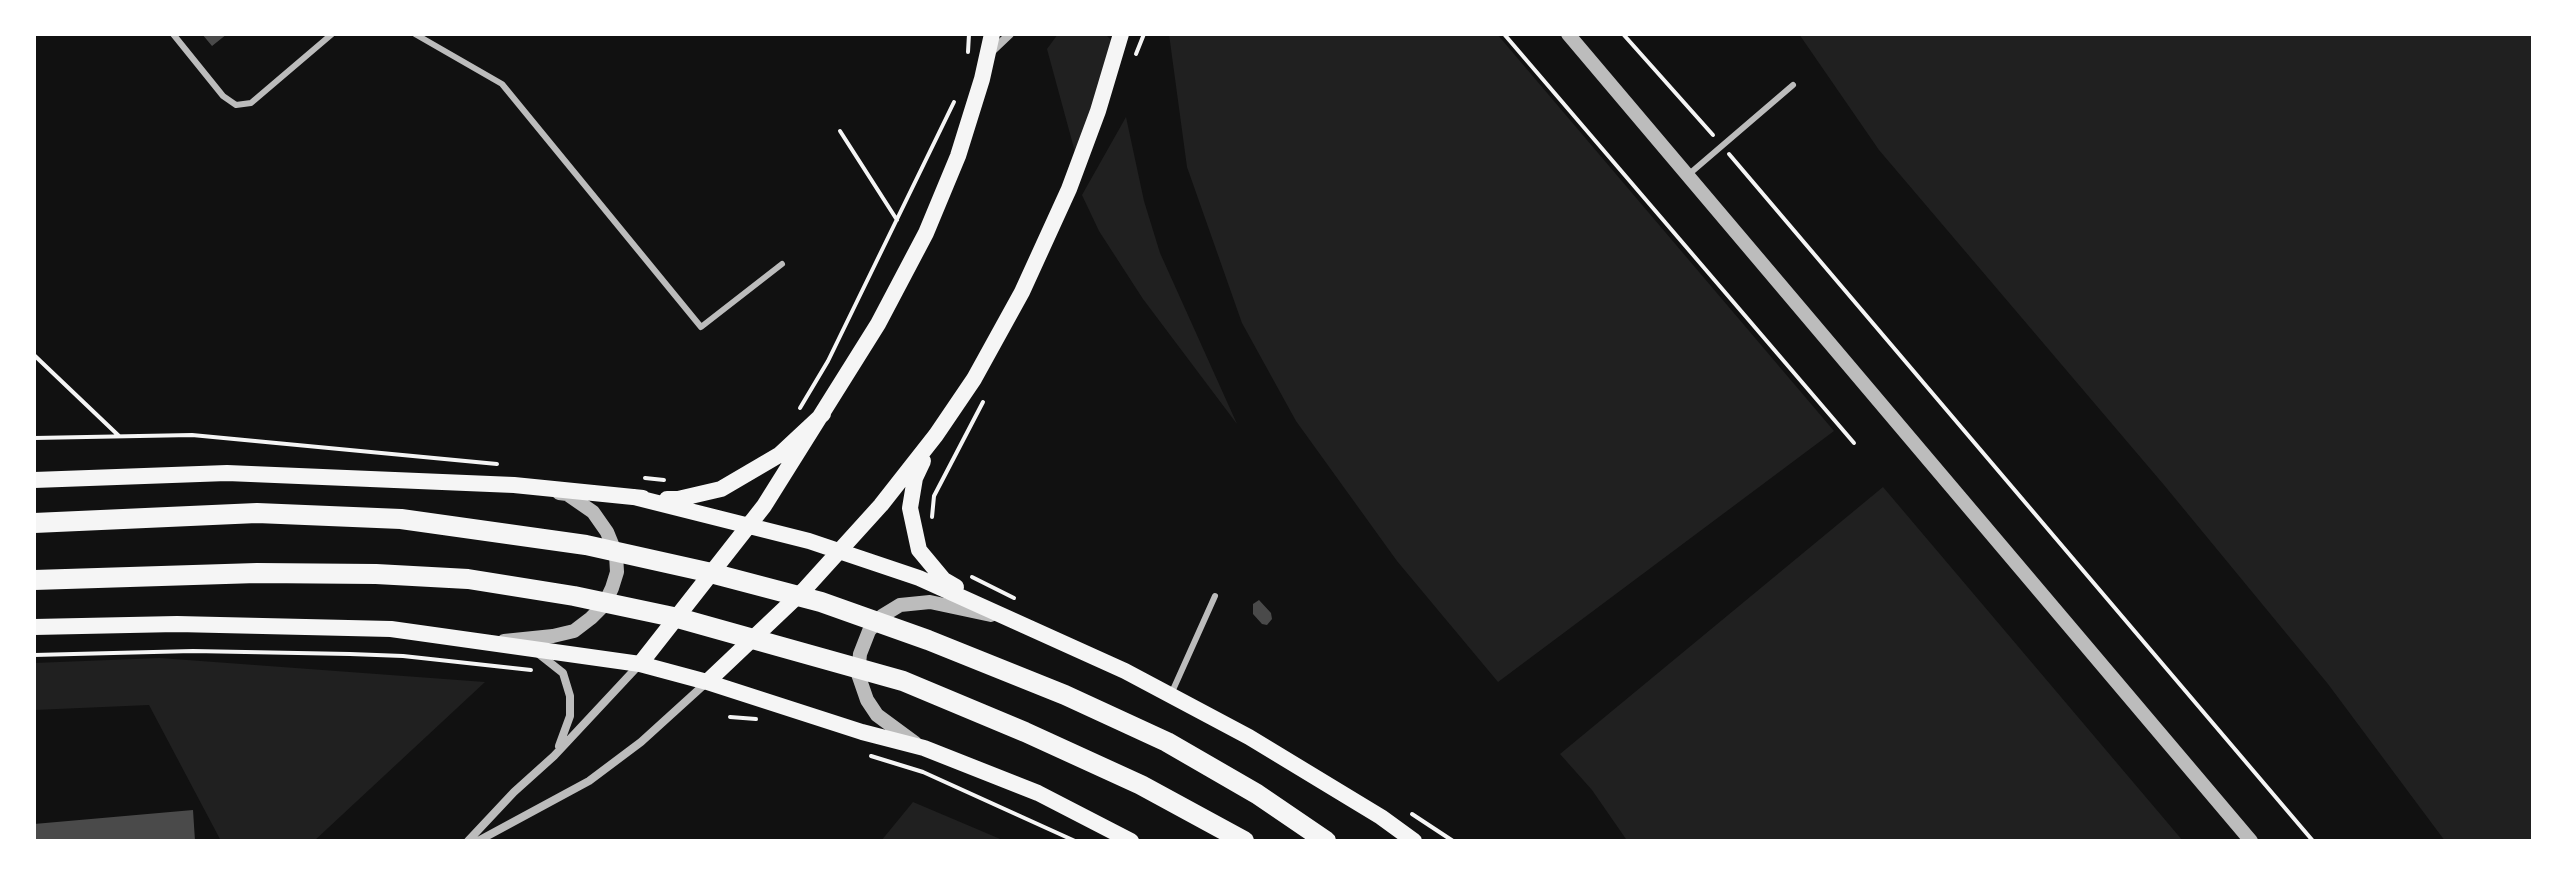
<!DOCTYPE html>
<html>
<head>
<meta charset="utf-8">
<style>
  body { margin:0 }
  #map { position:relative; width:2567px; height:875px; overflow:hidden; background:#111; font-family:"DejaVu Sans",sans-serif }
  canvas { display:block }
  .frame { position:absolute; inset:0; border:36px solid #fff; pointer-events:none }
</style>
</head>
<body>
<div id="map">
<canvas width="2567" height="875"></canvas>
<div class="frame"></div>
</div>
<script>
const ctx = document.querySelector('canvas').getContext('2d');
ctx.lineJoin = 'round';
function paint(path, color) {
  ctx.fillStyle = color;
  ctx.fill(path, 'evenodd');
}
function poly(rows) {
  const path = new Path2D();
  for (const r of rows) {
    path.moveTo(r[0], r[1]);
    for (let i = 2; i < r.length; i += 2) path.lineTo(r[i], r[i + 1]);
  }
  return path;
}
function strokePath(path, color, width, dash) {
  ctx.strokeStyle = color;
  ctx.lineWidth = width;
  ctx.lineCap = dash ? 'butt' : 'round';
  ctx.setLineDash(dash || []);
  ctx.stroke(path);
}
paint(poly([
  [1058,34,1105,34,1113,42,1115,69,1075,152,1047,49],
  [1169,34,1497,34,1834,431,1498,682,1397,561,1296,421,1242,323,1187,167],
  [1799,34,2533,34,2533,841,2445,841,2328,684,2164,485,1879,150],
  [1126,117,1144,201,1160,253,1237,424,1143,299,1099,231,1082,195],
  [1883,487,2183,841,1626,839,1592,790,1560,754],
  [160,658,485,682,314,841,221,841,149,705,34,710,34,663],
  [913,802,1005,841,881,841]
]), '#202020');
paint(poly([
  [202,34,227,34,212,46],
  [1259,600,1271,613,1272,619,1267,625,1262,624,1253,614,1253,604],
  [193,810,195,841,34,841,34,824]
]), '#4a4a4a');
strokePath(poly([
  [1504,34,1854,443],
  [1623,34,1713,135],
  [968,52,969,34],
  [1136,54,1144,34],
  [840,131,897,220],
  [1729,154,2313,841],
  [34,355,119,436],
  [800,408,828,361,954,102],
  [34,438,192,435,497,464],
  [645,478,664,480],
  [932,517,934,496,983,402],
  [972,577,1014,598],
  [34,655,193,651,350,654,403,656,531,670],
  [730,717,756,719],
  [871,756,923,772,1075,841],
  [1412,814,1453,841]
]), '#f5f5f5', 4);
strokePath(poly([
  [173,34,223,96,236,105,251,103,332,34],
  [415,34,502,84,701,327,782,264],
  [1688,175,1793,85],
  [1172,692,1215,596]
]), '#bcbcbc', 6);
strokePath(poly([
  [990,53,1010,34],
  [539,654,563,673,570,696,570,716,559,746],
  [468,841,514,792,554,756,639,665],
  [478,841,589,781,641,742,706,683]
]), '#bcbcbc', 8);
strokePath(poly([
  [1568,34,2251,841],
  [504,641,553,636,574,631,591,618,604,605,612,588,617,572,616,554,607,532,593,512,567,494,559,493],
  [915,743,877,715,867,700,858,674,860,654,869,631,882,616,900,605,930,602,991,615]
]), '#bcbcbc', 14);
strokePath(poly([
  [923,461,915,478,910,508,919,550,944,580,956,587],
  [34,480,227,473,514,485,643,498],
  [634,497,809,541,919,578,1125,671,1249,737,1381,817,1414,841],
  [667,499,678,499,721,489,779,455,823,414],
  [34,627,177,624,391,629,640,664,707,682,862,732,924,748,1038,793,1131,841],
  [640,664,764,506,878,324,926,233,958,156,982,79,992,34],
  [707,682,804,590,881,505,936,435,974,379,1022,292,1069,189,1098,111,1121,34]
]), '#f5f5f5', 16);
strokePath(poly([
  [34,523,257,513,401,519,586,545,707,572,821,602,928,640,1065,695,1167,742,1257,794,1326,841],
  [34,580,257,573,376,574,468,579,574,596,678,618,903,681,1025,732,1141,785,1244,841]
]), '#f5f5f5', 20);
</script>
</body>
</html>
